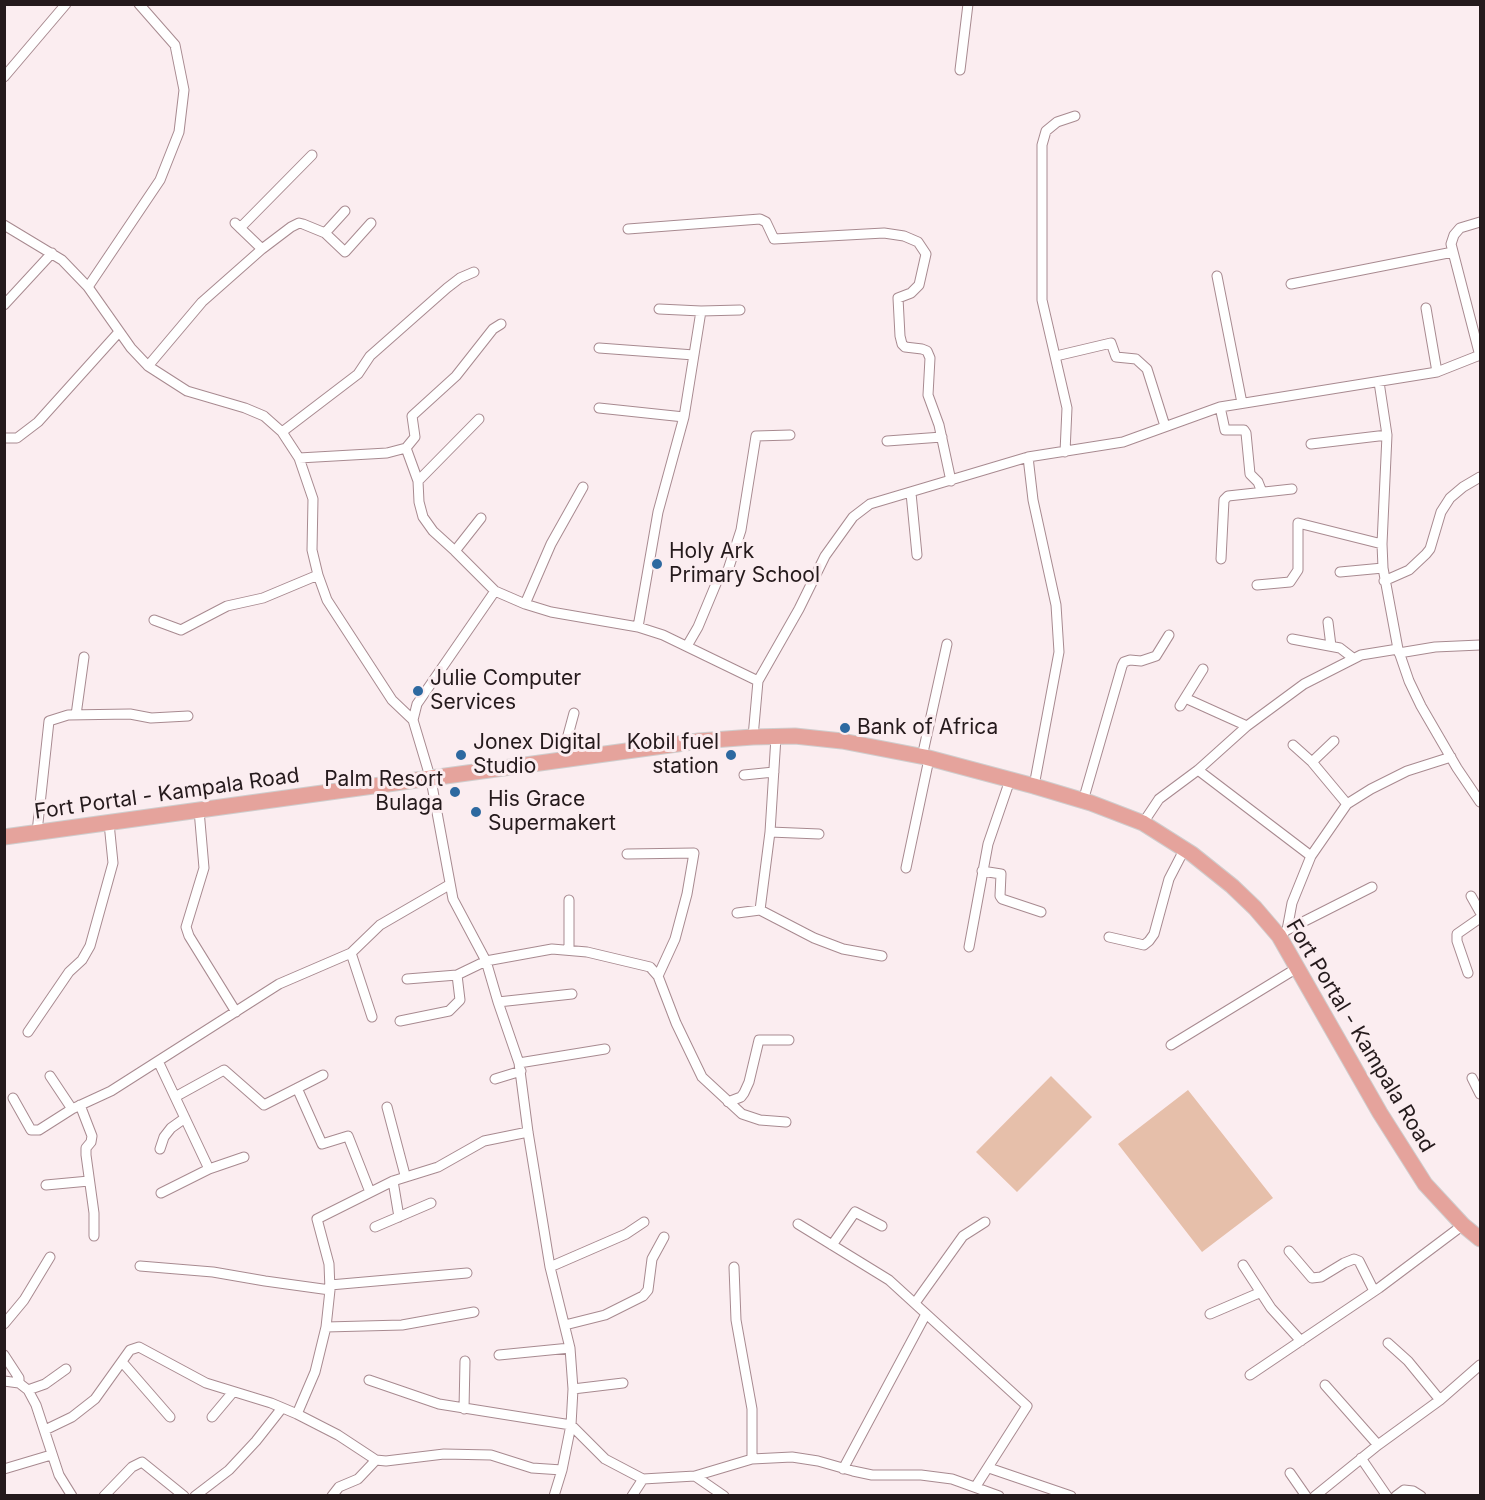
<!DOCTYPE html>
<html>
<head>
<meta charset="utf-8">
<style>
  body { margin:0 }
  #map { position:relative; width:1485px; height:1500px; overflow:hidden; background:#fbedf0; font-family:Inter,sans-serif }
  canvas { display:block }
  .frame { position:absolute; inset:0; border:6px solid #251a1c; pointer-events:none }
</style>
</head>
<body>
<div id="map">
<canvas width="1485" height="1500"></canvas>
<div class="frame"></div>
</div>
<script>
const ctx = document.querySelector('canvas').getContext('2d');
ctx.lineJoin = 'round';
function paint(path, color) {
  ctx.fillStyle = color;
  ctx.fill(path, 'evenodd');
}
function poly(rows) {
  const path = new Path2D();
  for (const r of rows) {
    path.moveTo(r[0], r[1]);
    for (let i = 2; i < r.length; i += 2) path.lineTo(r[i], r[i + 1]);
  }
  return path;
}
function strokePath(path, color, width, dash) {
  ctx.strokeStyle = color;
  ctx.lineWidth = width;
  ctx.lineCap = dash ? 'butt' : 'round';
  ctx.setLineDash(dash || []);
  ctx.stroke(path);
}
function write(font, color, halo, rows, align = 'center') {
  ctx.font = font + ' Inter,sans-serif';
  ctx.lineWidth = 6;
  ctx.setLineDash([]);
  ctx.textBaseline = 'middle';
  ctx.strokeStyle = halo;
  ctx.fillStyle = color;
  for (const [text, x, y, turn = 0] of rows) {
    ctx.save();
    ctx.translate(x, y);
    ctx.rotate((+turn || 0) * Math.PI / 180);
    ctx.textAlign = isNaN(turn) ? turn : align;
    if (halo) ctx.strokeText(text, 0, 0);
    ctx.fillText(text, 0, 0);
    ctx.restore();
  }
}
paint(poly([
  [1051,1076,1092,1117,1017,1192,976,1152],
  [1188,1090,1273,1198,1202,1252,1118,1144]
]), '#e6bfaa');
const street = poly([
  [960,70,968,4],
  [4,77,66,4],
  [235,223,262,249],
  [4,225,62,260,88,287,131,348,148,366,187,391,245,408,264,416,282,432,299,458,313,499,312,550,318,575,327,600,392,700,413,720,431,780,453,899,486,961,498,1002,519,1063,528,1132,550,1267,570,1348,573,1389,571,1425,562,1470,554,1496],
  [240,228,312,155],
  [628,229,760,219,766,222,774,239,884,233,904,236,918,242,926,254,919,285,911,293,898,298,900,336,902,344,905,347,922,349,927,351,930,358,928,395,939,425,951,481],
  [325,233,345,211],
  [1217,276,1242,403],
  [1291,284,1453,252],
  [88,287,160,180,179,132,184,90,175,45,139,4],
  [4,305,52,253],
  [1426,308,1437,372],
  [659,309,701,311,740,310],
  [599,348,694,355],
  [1056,356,1111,343,1116,357,1136,359,1147,369,1165,426],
  [1480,356,1451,244,1454,235,1460,228,1480,222],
  [148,366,202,302,262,249,291,227,299,223,303,224,325,233,345,252,371,223],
  [1379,382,1387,435,1382,544,1383,568,1398,649,1409,681,1421,706,1457,768,1480,802],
  [1220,407,1225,430,1244,430,1246,433,1250,474,1258,482,1262,492],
  [599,408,684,417],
  [282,432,358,374,370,356,447,288,460,278,474,272],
  [4,438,17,438,38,422,119,332],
  [887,441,942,437],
  [1311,444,1387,435],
  [406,448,418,481,419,502,423,517,433,531,455,551,495,591,525,604,551,612,638,627,663,635,758,681,753,737],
  [1065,452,1067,408,1042,300,1042,145,1046,131,1057,122,1075,116],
  [1028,457,1033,500,1056,605,1059,652,1034,786],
  [299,458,387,453,406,448,415,437,412,416,456,376,493,329,501,324],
  [418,481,479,419],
  [911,493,917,555],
  [455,551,481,518],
  [1221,559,1224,500,1228,496,1292,489],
  [1340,572,1383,568],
  [1384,581,1409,570,1426,554,1430,549,1441,512,1450,498,1463,487,1480,477],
  [1257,585,1290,582,1298,570,1298,523,1382,544],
  [525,604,551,544,583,487],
  [154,620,181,630,227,606,263,598,318,575],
  [1328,622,1331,646],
  [638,627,658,512,684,417,701,311],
  [1292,639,1340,648,1353,658],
  [687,646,698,627,718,579,728,570,741,530,756,436,790,435],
  [1399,653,1435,647,1480,645],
  [758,681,799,609,825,556,853,517,870,504,1028,457,1123,442,1220,407,1437,372,1480,355],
  [1185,698,1247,726],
  [1180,706,1203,669],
  [76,715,84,657],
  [413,720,417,704,495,591],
  [1293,745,1312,762,1347,804],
  [922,757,947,644],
  [561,761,574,713],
  [1312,762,1334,741],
  [1198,770,1311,856],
  [744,775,774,772],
  [1083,801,1122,666,1124,662,1130,660,1141,661,1156,656,1169,635],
  [199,810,204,868,186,927,189,936,236,1012],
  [1143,823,1159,799,1198,770,1247,726,1304,684,1361,655,1398,649],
  [37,832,49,721,68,715,130,714,151,718,188,716],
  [770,832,819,834],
  [627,854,694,853,687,894,675,939,658,976],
  [906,868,929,759],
  [982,871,1001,874,1000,896,1002,899,1041,912],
  [1471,896,1480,912],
  [569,900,569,949],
  [760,910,770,832,776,737],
  [737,913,760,910,814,938,843,949,882,956],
  [1287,930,1372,887],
  [1279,936,1287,930,1292,903,1311,856,1347,804,1371,789,1407,771,1451,757],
  [1109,937,1144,945,1149,941,1154,934,1169,879,1184,850],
  [969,947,988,844,1010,780],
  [351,953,372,1017],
  [1468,973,1457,941,1457,934,1480,918],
  [407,979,457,975,486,961,552,949,587,952,650,967,658,976,676,1023,702,1077,742,1114,760,1120,786,1122],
  [498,1002,572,994],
  [400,1021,449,1011,460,1000,457,975],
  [28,1032,69,972,82,960,90,946,113,863,109,823],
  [1171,1045,1297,968],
  [158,1061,209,1169],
  [519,1063,605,1049],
  [50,1076,72,1109],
  [1472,1078,1480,1094],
  [495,1079,521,1071],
  [297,1088,322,1144,348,1136,370,1192],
  [175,1097,224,1070,264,1105,323,1075],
  [13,1098,31,1130,39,1130,72,1109,111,1091,279,984,351,953,380,925,449,885],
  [728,1102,741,1097,744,1093,749,1082,759,1040,789,1040],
  [80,1105,92,1136,91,1142,86,1148,86,1155,94,1213,94,1236],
  [387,1107,405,1175],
  [160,1149,164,1137,171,1128,185,1118],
  [393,1181,399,1217],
  [46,1185,89,1181],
  [161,1193,209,1169,244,1157],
  [798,1224,889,1280,1027,1406,976,1486],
  [375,1227,431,1203],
  [832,1245,855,1212,882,1226],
  [1289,1251,1312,1278,1321,1277,1344,1263,1354,1259,1359,1261,1374,1291],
  [1243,1265,1271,1308,1301,1341],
  [140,1266,213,1272,265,1281,330,1290],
  [550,1267,626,1234,644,1222],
  [734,1267,736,1320,752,1409,752,1459],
  [330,1285,467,1273],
  [915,1303,963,1236,985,1222],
  [1210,1314,1259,1293],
  [4,1324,24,1300,50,1257],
  [565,1325,605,1315,643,1296,648,1290,652,1259,664,1237],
  [326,1327,402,1325,474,1312],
  [1388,1343,1408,1361,1440,1400],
  [4,1355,19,1378,19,1383],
  [499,1355,570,1348],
  [123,1363,170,1417],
  [1250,1375,1379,1288,1463,1225],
  [369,1380,439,1404,571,1425,605,1459,643,1479,695,1476,752,1459,792,1457,818,1461,853,1471,872,1475,921,1475,952,1479,999,1496],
  [4,1381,19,1383,28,1390,36,1405,59,1475,72,1496],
  [1325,1385,1378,1445],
  [573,1389,623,1383],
  [28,1390,45,1384,66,1369],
  [464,1409,465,1361],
  [297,1414,315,1372,326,1327,330,1290,329,1264,317,1219,393,1181,438,1167,484,1141,528,1132],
  [212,1417,233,1392],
  [45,1430,72,1417,95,1399,130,1350,139,1347,206,1383,271,1403,297,1414,338,1435,376,1460,386,1461,444,1454,491,1455,532,1468,562,1470],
  [1361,1458,1387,1496],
  [989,1468,1071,1496],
  [4,1469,51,1455],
  [843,1469,926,1314],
  [1290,1473,1306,1496],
  [695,1476,724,1496],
  [104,1496,132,1467,142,1462,184,1496],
  [195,1496,229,1470,256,1441,282,1408],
  [332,1496,339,1487,358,1479,376,1460],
  [632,1496,643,1479],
  [1315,1496,1378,1445,1440,1400,1480,1365],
  [1396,1496,1404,1490,1413,1491,1421,1496]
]);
const primary = poly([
  [4,837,699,741,753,737,795,736,842,741,925,757,1034,786,1091,803,1143,823,1192,854,1232,886,1255,908,1279,936,1380,1113,1425,1184,1463,1225,1480,1239]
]);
strokePath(street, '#a88a90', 11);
strokePath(primary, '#cfcdcd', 17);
strokePath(street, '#fff', 9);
strokePath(primary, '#e5a39c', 15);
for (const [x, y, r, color] of [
  [657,564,6,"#2d69a0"],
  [418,691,6,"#2d69a0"],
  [845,728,6,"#2d69a0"],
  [461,755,6,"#2d69a0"],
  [731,755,6,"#2d69a0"],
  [455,792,6,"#2d69a0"],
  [476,812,6,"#2d69a0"]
]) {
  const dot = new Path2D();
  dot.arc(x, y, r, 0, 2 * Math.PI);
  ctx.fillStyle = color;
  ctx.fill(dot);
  strokePath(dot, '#fbedf0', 2);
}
write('21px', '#251a1c', '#fbedf0', [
  ["Holy Ark",669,552],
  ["Primary School",669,576],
  ["Julie Computer",430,679],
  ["Services",430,703],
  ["Bank of Africa",857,728],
  ["Jonex Digital",473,743],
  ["Studio",473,767],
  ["Kobil fuel",719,743,"right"],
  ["station",719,767,"right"],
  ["Palm Resort",443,780,"right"],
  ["Bulaga",443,804,"right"],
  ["His Grace",488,800],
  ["Supermakert",488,824]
], 'left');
write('21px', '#251a1c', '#fbedf0', [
  ["Fort Portal - Kampala Road",167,794,-8],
  ["Fort Portal - Kampala Road",1360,1036,59]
]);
</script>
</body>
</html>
